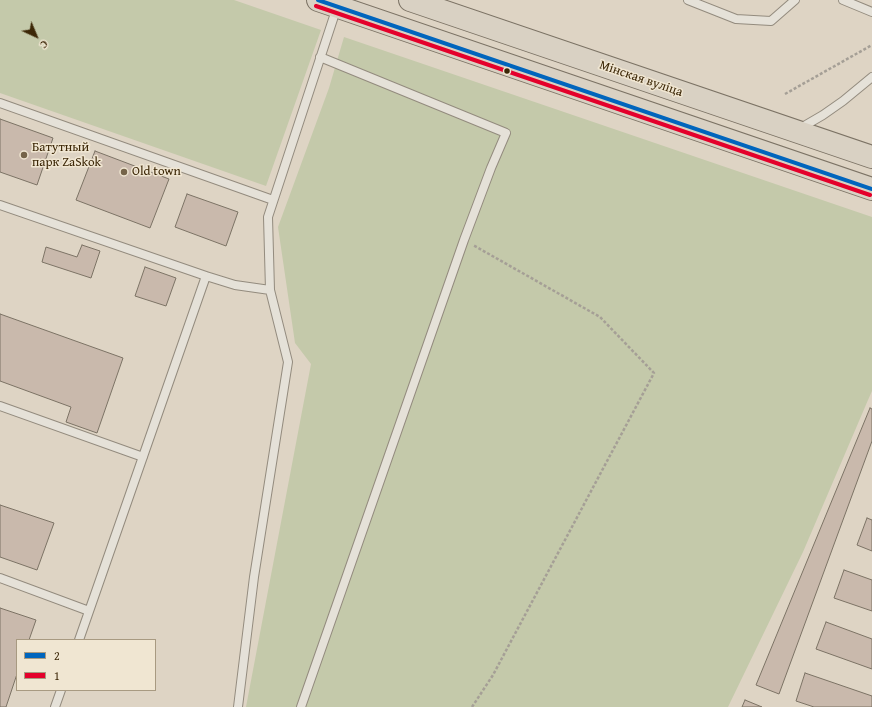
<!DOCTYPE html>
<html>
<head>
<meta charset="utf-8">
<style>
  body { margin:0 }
  #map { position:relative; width:872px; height:707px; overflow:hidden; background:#ded4c4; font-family:"Gentium Book Plus",serif }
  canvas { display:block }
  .legend { position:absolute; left:16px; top:639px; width:140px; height:52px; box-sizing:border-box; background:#f0e6d2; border:1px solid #a89a81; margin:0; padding:5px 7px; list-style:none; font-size:12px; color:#3c2707 }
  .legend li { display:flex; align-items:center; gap:8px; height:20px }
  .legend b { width:20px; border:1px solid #a89a81 }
  .north { position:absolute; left:16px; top:16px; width:40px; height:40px; -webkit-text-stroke:3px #f0e6d2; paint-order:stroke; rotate:136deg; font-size:11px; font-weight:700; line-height:16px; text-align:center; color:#3c2707 }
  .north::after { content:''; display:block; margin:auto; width:14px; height:18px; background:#3c2707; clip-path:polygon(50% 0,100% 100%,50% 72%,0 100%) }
</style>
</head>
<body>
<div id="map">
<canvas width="872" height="707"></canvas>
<ul class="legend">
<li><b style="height:5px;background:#0065bd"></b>2</li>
<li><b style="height:5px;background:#e4002b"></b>1</li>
</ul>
<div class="north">С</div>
</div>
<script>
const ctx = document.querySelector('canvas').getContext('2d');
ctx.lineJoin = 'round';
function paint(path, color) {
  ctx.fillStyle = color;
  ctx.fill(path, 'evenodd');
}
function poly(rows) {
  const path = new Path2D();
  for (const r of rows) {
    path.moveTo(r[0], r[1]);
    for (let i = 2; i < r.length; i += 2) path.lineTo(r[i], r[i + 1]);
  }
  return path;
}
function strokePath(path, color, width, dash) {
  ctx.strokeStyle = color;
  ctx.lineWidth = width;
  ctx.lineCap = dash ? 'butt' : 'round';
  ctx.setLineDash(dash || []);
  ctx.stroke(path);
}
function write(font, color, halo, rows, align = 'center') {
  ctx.font = font + ' "Gentium Book Plus",serif';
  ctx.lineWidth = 3;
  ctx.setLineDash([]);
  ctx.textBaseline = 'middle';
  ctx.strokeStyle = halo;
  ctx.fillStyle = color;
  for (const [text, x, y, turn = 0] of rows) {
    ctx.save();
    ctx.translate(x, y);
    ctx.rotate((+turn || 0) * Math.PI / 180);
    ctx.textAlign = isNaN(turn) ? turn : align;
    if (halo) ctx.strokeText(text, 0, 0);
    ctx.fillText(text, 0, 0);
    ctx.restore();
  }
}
paint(poly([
  [0,0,234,0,321,30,266,186,0,93],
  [344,37,872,217,872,391,868,400,803,552,728,707,246,707,311,364,295,343,278,227,329,88]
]), '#c4c9aa');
const building = poly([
  [0,119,53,138,37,185,0,172,0,119],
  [95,151,169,179,150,228,76,200,95,151],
  [187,194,238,212,226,246,175,227,187,194],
  [82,245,100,251,91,278,42,262,46,247,77,257,82,245],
  [145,267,176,278,166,306,135,296,145,267],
  [0,314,123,358,97,433,66,422,71,407,0,381,0,314],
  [870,408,872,409,872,441,779,694,756,685,870,408],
  [0,505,54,523,37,570,0,557,0,505],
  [867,518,872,520,872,551,857,545,867,518],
  [844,570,872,580,872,611,834,598,844,570],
  [0,608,36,620,29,640,17,640,17,674,6,707,0,707,0,608],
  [826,622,872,639,872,669,816,649,826,622],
  [805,673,872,696,872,707,814,707,796,701,805,673],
  [745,700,762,707,742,707,745,700]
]);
paint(building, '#c9b9ac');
strokePath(building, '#7c7365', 1);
const lane = poly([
  [688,0,736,19,771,21,795,0],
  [843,0,872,12],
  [0,103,273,200],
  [799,129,823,115,843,101,872,77],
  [0,205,206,276,235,285,270,290],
  [0,406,143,457],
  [0,578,89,611],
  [79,640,206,276],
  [55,707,61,690],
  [238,707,254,577,288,362,270,290,268,217,337,7],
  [301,707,464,240,491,168,506,133,320,57]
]);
const primary = poly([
  [318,0,872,189],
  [410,0,872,157]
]);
strokePath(lane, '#938b7e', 10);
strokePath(primary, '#7c7365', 24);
strokePath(poly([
  [785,94,872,45],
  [472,707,493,675,654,373,600,317,473,245]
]), '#a59f96', 2.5, [3, 2]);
strokePath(lane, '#e5e1d8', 8);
strokePath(primary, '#d9d1c3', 22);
strokePath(poly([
  [318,0,872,189]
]), '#0065bd', 4);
strokePath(poly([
  [316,6,870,195]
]), '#e4002b', 4);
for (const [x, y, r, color] of [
  [507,71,3.5,"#3c2707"],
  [24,155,4,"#756449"],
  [124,172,4,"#756449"]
]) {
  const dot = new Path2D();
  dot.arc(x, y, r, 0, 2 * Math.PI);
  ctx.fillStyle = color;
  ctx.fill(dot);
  strokePath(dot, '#f0e6d2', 1.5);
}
write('13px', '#3c2707', '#f0e6d2', [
  ["Мінская вуліца",641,79,19]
]);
write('13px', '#3c2707', '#f0e6d2', [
  ["Батутный",32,148],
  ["парк ZaSkok",32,163],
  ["Old town",132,172]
], 'left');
</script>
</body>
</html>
